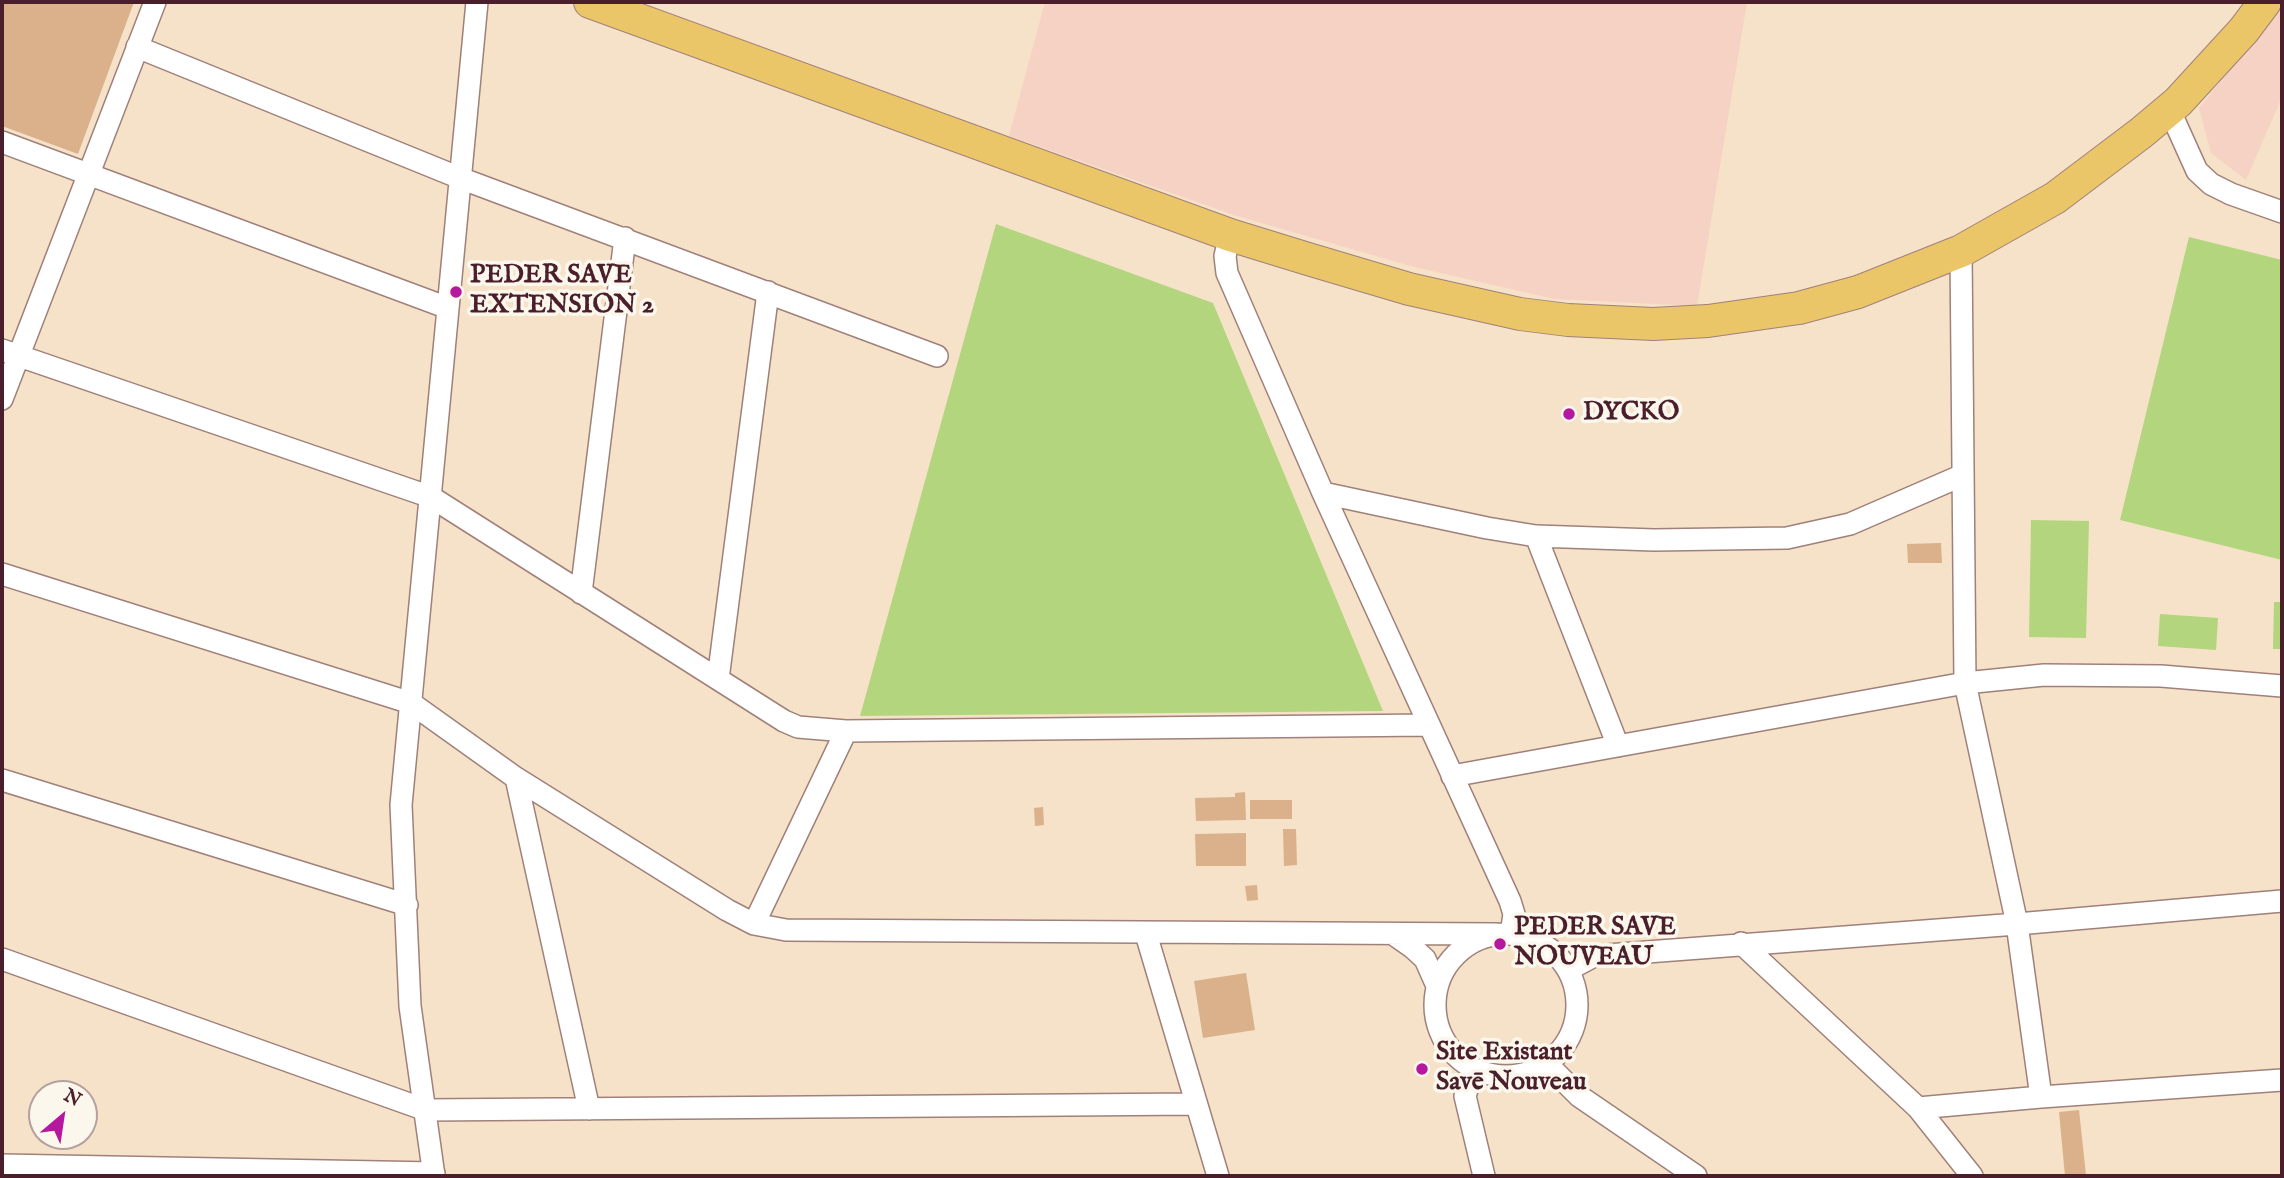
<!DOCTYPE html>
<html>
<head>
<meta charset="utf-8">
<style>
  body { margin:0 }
  #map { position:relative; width:2284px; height:1178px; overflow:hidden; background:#f5e2c8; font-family:"IM FELL English",serif }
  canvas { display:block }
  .frame { position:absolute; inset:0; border:4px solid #4a1f2b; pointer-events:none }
  .north { position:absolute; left:28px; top:1080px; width:70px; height:70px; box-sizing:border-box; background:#fbf7ec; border:2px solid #b4a19f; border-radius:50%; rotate:29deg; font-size:19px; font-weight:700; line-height:28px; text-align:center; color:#4a1f2b }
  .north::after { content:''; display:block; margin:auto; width:24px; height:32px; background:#b5179e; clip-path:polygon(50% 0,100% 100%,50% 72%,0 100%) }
</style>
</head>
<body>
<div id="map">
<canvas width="2284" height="1178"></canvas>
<div class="frame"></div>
<div class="north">N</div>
</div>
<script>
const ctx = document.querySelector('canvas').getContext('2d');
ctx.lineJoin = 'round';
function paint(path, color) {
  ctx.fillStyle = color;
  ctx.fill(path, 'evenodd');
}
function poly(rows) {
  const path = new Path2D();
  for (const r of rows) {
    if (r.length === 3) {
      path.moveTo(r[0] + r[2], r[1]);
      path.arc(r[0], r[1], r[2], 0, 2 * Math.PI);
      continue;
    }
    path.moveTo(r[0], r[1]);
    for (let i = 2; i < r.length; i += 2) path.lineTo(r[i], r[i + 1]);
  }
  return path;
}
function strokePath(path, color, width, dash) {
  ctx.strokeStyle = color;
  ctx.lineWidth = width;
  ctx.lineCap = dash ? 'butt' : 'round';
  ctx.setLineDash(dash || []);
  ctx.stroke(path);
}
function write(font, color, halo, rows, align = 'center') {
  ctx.font = font + ' "IM FELL English",serif';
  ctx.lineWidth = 7;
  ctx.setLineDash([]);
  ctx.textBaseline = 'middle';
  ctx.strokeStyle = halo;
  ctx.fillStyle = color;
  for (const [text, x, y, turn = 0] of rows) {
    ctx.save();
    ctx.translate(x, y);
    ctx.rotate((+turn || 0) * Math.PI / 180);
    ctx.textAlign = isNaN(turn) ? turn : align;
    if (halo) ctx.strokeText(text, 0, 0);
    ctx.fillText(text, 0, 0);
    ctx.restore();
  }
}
paint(poly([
  [1045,2,1747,2,1697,306,1555,299,1414,267,1237,216,1009,136],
  [2282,6,2282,97,2246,180,2211,153,2199,108]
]), '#f6d2c4');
paint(poly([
  [996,224,1213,303,1383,711,860,716],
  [2189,237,2282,260,2282,560,2120,520],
  [2031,520,2089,521,2086,638,2029,637],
  [2274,602,2282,602,2282,649,2273,649],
  [2160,614,2218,618,2216,650,2158,646]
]), '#b3d57d');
paint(poly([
  [2,2,134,2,78,154,2,126],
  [1941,543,1942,563,1908,563,1907,544],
  [1245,792,1246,820,1196,821,1195,798,1235,797,1235,793],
  [1250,800,1292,800,1292,819,1250,819],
  [1043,807,1044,825,1035,826,1034,808],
  [1283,829,1296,829,1297,865,1284,866],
  [1246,833,1246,866,1196,866,1195,834],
  [1257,885,1258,900,1247,901,1245,886],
  [1246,973,1255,1030,1203,1038,1194,981],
  [2079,1110,2086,1175,2065,1176,2059,1112]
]), '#dab18b');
const minor = poly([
  [137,47,460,178,937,356],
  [2169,109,2197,171,2211,184,2231,194,2282,212],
  [2,142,448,308],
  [1230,235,1225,256,1227,273,1323,493,1510,901,1514,914,1511,934],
  [1961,251,1965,683,2017,924,2041,1097],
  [2,350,431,497,784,721,798,727,846,731,1428,725],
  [2,399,155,2],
  [1323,493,1487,528,1536,536,1654,540,1787,538,1850,524,1963,475],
  [1536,536,1618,746],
  [2,574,411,703,516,778,727,910,754,924,786,930,1497,934],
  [581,593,625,238],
  [718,679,768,292],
  [1452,776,1965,683,2044,675,2161,676,2282,686],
  [516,778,589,1109],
  [2,780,407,905],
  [754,924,846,731],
  [1506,1005,71],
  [1146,934,1218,1176],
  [1393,934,1413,948,1425,959,1437,986],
  [1741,943,1918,1108,1972,1176],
  [2,959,426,1110,1196,1104],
  [1568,970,1594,956,2017,924,2282,901],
  [1547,1064,1579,1096,1696,1176],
  [1474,1069,1465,1096,1484,1176],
  [1918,1108,2041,1097,2282,1080],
  [2,1165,434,1173],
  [434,1176,410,1006,401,805,477,2]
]);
const primary = poly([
  [590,2,1230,235,1308,259,1409,289,1520,314,1568,320,1653,324,1708,321,1799,308,1858,292,1961,251,2055,198,2141,133,2178,102,2244,30,2265,2]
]);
strokePath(minor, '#a0807a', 24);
strokePath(primary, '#a0807a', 34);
strokePath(minor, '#fff', 21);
strokePath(primary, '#ebc669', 32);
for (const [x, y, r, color] of [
  [456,292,7,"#b5179e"],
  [1569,414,7,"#b5179e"],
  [1500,944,7,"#b5179e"],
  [1422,1069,7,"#b5179e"]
]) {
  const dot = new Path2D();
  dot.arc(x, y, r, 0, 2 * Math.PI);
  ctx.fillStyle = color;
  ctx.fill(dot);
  strokePath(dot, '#fbf7ec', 2.5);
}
write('bold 26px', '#4a1f2b', '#fbf7ec', [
  ["PEDER SAVE",470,277],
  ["EXTENSION 2",470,307],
  ["DYCKO",1583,414],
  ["PEDER SAVE",1514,929],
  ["NOUVEAU",1514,959],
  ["Site Existant",1436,1054],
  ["Savē Nouveau",1436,1084]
], 'left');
</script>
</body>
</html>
